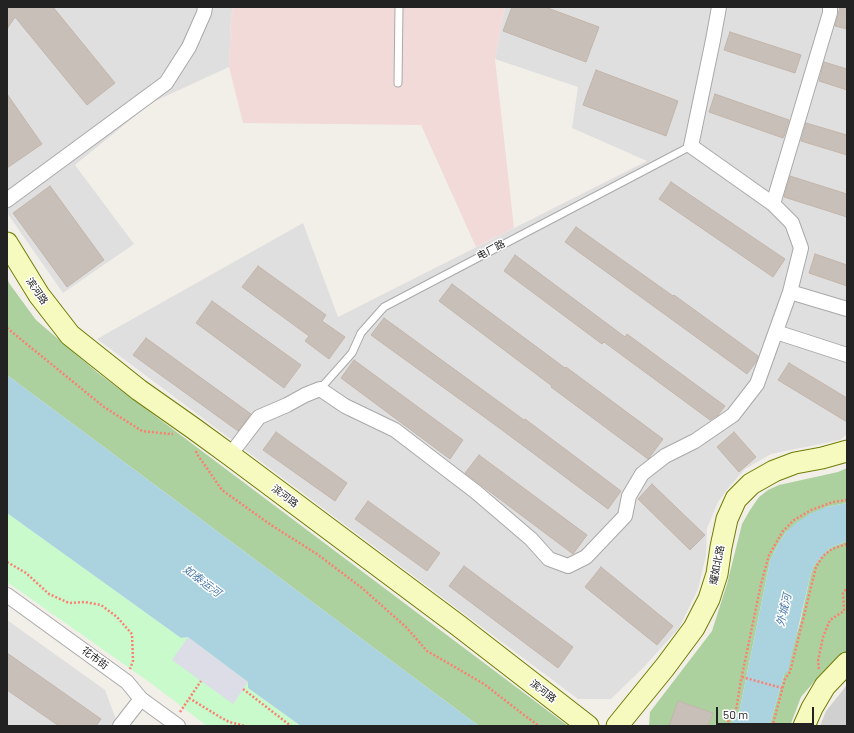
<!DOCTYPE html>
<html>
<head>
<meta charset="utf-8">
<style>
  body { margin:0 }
  #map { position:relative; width:854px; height:733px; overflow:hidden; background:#f2efe9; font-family:Barlow,sans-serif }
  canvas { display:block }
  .frame { position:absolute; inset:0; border:8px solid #222; pointer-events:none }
  .scale { position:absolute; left:716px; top:707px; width:98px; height:18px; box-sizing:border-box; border:2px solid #222; border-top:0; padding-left:5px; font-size:12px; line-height:14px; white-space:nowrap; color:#222; -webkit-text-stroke:3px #fff; paint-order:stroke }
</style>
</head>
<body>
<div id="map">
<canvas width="854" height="733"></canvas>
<div class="frame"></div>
<div class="scale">50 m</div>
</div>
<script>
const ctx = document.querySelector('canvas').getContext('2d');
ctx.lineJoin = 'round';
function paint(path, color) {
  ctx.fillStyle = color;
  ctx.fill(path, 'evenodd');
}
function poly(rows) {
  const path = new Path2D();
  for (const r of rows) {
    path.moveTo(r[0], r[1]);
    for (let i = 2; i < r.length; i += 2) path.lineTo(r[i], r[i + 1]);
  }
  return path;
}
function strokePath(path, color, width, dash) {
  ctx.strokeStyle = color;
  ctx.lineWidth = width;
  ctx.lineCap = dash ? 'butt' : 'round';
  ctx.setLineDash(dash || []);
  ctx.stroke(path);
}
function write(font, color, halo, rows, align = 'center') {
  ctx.font = font + ' Barlow,"Noto Sans SC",sans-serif';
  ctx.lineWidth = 3;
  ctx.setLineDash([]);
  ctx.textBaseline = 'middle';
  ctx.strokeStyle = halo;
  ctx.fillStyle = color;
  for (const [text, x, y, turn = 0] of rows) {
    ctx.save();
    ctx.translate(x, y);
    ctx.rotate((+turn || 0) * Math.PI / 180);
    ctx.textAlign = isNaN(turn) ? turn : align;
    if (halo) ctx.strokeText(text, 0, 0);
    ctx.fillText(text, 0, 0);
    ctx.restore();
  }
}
paint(poly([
  [7,7,233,7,231,19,229,67,151,103,75,165,134,244,63,293,7,213],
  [505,7,847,7,847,434,840,440,771,454,745,469,729,487,718,502,707,528,706,555,698,589,679,628,643,668,611,699,578,699,97,339,303,223,338,317,647,161,572,128,578,87,495,59],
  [7,620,105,690,117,722,114,726,7,726]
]), '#e0dfdf');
paint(poly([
  [233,7,505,7,495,59,514,228,476,247,421,125,243,123,229,67,231,19]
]), '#f2dad9');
paint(poly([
  [847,685,847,726,820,726,826,711]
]), '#d0d0d0');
paint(poly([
  [7,278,9,283,36,320,98,373,568,726,479,726,7,375],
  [847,468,847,503,826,507,786,532,777,546,770,561,739,713,733,718,731,726,649,726,650,712,712,631,727,584,742,524,750,510,759,497,768,490,779,485,838,472],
  [847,541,847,653,819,676,801,697,790,726,771,726,770,724,784,675,800,623,811,573,814,565,830,548]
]), '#add19e');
paint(poly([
  [7,513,181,638,188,637,248,682,248,688,301,726,207,726,152,684,7,582]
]), '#c8facc');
paint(poly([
  [188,637,248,682,233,704,172,660]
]), '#dddde8');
paint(poly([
  [7,375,479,726,301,726,248,688,248,682,188,637,181,638,7,513],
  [847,503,847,541,830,548,814,565,811,573,788,671,784,675,770,724,771,726,731,726,733,718,739,713,770,561,777,546,786,532,796,523,811,513,826,507]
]), '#aad3df');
const building = poly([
  [7,7,53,7,115,83,87,105,15,17,7,29,7,7],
  [512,7,545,7,599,27,586,62,503,31,512,7],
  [840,7,847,7,847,29,835,26,840,7],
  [730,32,801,55,795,73,724,50,730,32],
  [824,62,847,69,847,90,819,81,824,62],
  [596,70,678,101,666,136,583,105,596,70],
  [7,94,42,144,7,168,7,94],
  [715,94,789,120,784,136,783,138,709,112,715,94],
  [806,123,847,135,847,155,801,141,806,123],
  [790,176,847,194,847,217,784,197,790,176],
  [671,182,785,259,773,277,659,199,671,182],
  [50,186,104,260,67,287,13,213,50,186],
  [576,227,673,296,674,295,758,356,756,362,747,374,565,242,576,227],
  [815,254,847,265,847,286,809,273,815,254],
  [515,255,625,337,627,334,725,406,718,415,710,420,604,342,602,344,504,271,515,255],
  [258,266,326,315,322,321,345,337,329,359,305,341,309,336,242,287,258,266],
  [452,284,565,368,566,367,663,439,649,458,648,459,551,387,552,386,439,301,452,284],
  [212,301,301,365,284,388,196,323,212,301],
  [384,318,524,420,525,419,621,491,608,509,498,427,371,335,384,318],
  [146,338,251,414,238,431,133,355,146,338],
  [354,360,463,440,450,459,341,378,354,360],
  [789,363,847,398,847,422,778,380,789,363],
  [276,432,347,483,335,501,263,450,276,432],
  [734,432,756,457,739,472,717,447,734,432],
  [479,455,587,535,573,554,465,473,479,455],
  [652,484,705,535,690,550,638,499,652,484],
  [368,501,440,553,427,571,355,519,368,501],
  [464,566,573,647,558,668,449,586,464,566],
  [601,567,673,626,657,645,585,587,601,567],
  [7,653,101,719,96,726,59,726,7,690,7,653],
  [678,701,713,713,708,726,669,726,678,701]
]);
paint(building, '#c7bfb8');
strokePath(building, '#c4b6ab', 1);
const lane = poly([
  [398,83,399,7],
  [320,389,352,353,361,333,384,307,691,146]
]);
const street = poly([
  [719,7,713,40,691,146,773,204],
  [7,200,166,83,189,47,204,13,205,7],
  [790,292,847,309],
  [776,332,847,355],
  [230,455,259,417,287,405,305,395,320,389,345,406,395,430,476,492,531,539,549,559,568,566,586,557,625,516,629,496,642,474,665,456,695,441,733,415,757,384,790,292,801,248,792,223,773,204,830,13,830,7],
  [7,595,127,682,141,699,178,726],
  [120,726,141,699]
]);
const secondary = poly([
  [7,243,39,295,70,335,139,390,193,428,230,455,459,626,588,726],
  [617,726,665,667,694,628,709,599,717,574,721,547,727,519,736,499,751,484,774,471,795,463,822,458,847,451],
  [804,726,812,708,825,686,847,663]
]);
strokePath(lane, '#a9a9a9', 9);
strokePath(street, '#a9a9a9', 16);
strokePath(secondary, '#707d05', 23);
strokePath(poly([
  [7,328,104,407,142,431,170,434,173,434],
  [196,451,197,454,222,490,271,525,317,554,362,588,407,628,427,651,484,684,524,715,539,726],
  [7,562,26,573,49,594,69,603,85,602,101,605,117,617,132,634,133,661,130,669],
  [819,669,818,661,823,637,830,620,844,611,843,593,847,588],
  [742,677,782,688],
  [243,689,291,726],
  [189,698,220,717,229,722,245,726],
  [180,712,201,681],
  [727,726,729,718,736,710,741,680,761,584,769,555,783,531,794,520,811,510,833,502,847,500],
  [775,726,773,724,785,679,790,672,816,567,823,556,832,549,847,544]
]), '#fa8072', 2.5, [2, 2]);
strokePath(lane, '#fff', 7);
strokePath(street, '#fff', 14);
strokePath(secondary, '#f7fabf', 21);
write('10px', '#222', '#fff', [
  ["电厂路",491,250,-28],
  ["滨河路",37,291,56],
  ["滨河路",285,496,37],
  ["耀如北路",717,565,-79],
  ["花市街",95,658,36],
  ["滨河路",543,691,38]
]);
write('italic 11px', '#4a7aab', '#fff', [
  ["如泰运河",202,581,37],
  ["外城河",784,610,-77]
]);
</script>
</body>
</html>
